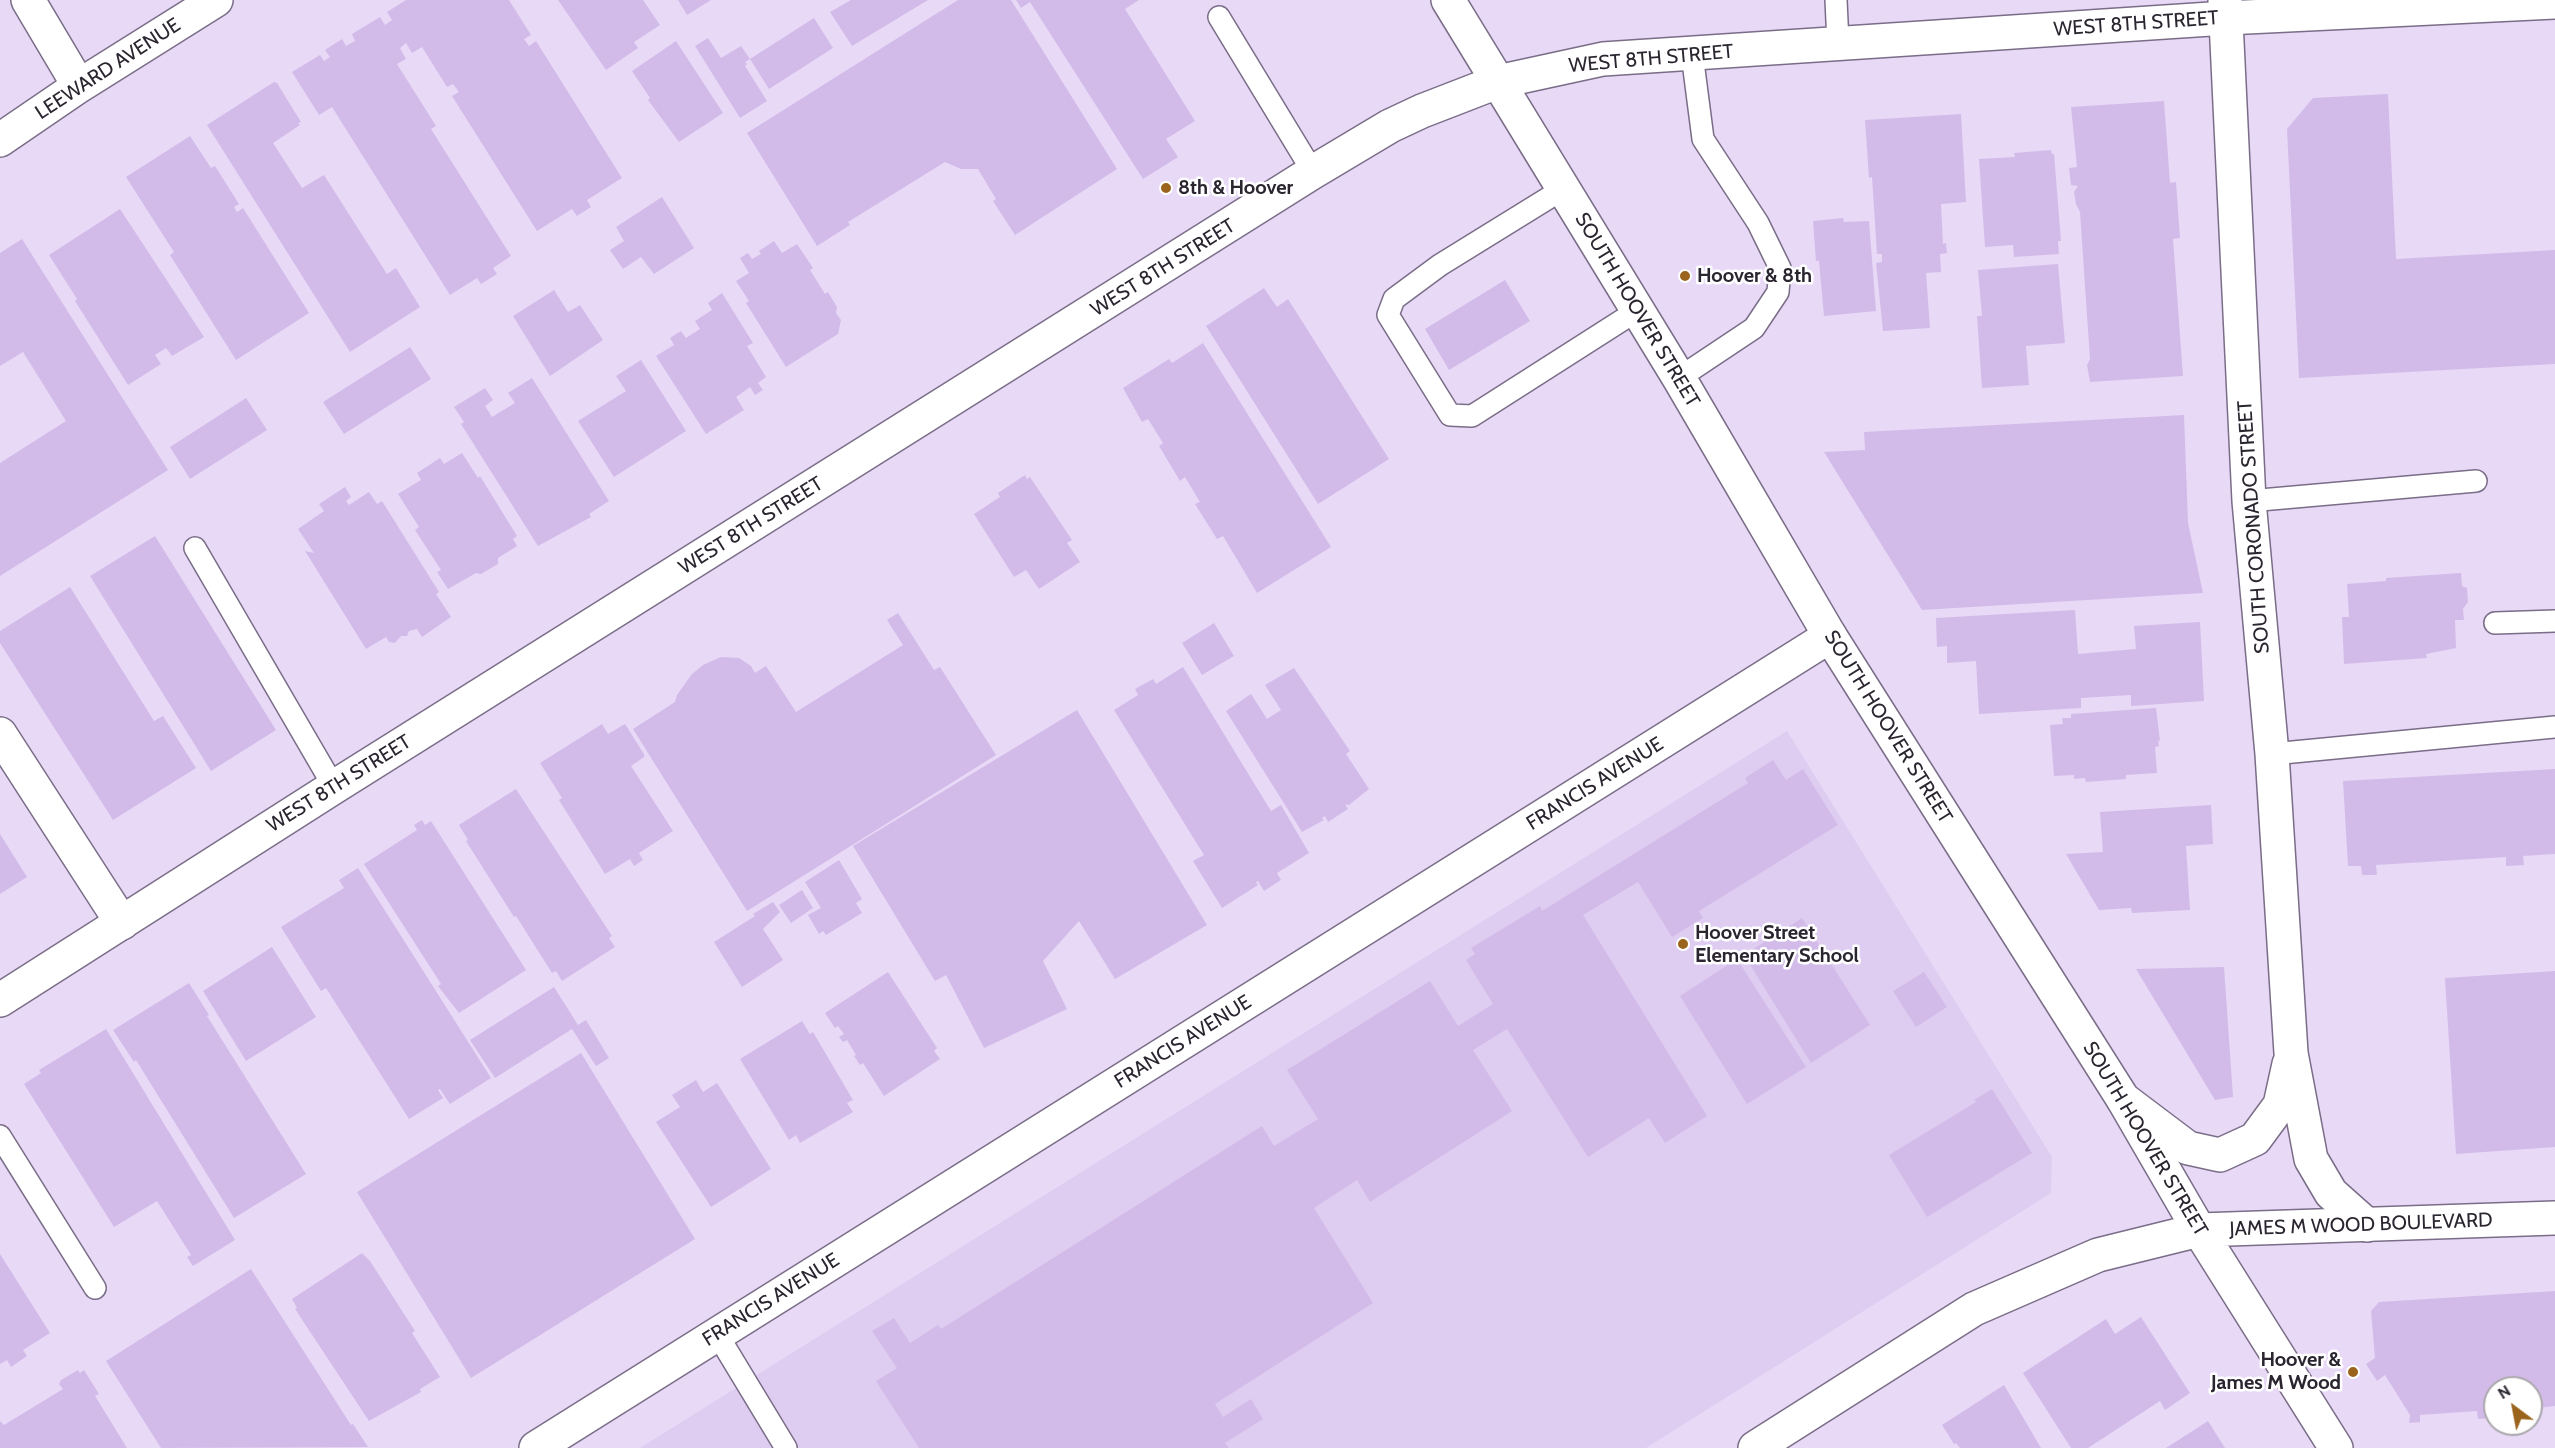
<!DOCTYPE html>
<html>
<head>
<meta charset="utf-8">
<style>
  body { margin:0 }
  #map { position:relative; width:2555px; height:1448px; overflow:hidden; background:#e8d9f7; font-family:Cabin,sans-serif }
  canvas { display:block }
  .north { position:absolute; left:2483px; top:1376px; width:60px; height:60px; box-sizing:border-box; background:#fff; border:2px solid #aaa8ac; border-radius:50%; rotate:328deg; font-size:16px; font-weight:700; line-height:24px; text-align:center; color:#2b2530 }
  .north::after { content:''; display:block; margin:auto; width:21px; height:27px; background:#9a641d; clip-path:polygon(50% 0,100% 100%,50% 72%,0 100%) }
</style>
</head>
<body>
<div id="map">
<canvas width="2555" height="1448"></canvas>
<div class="north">N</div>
</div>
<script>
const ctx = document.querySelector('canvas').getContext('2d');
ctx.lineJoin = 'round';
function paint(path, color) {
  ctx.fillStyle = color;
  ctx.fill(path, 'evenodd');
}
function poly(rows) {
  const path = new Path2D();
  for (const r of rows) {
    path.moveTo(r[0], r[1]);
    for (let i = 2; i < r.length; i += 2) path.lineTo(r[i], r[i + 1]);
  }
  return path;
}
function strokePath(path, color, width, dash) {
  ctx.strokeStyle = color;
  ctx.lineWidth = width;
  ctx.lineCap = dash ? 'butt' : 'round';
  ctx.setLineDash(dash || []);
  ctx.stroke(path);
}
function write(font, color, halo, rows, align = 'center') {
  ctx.font = font + ' Cabin,sans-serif';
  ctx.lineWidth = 5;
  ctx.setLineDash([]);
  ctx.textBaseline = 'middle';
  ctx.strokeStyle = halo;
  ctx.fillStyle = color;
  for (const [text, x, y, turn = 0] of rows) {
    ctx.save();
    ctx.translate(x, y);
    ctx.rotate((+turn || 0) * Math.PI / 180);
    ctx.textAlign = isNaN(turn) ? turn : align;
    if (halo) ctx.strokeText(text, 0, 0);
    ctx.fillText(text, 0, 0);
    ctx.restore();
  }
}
paint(poly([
  [1787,731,2052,1157,2051,1193,1646,1448,640,1448]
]), '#dfcdf1');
paint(poly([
  [406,0,509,0,531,35,524,39,529,46,536,41,622,178,587,200,591,207,577,216,572,209,537,231,452,96,459,92,453,84,447,87,422,47,412,53,406,43,400,48,406,59,397,64,436,126,431,129,511,256,493,268,497,274,481,284,477,278,450,295,332,107,319,115,292,72,320,55,324,61,330,57,325,50,342,39,346,46,355,41,352,34,380,17,385,25,392,20,387,12],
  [558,0,643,0,660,25,634,42,638,48,606,70],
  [678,0,711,0,687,15],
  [851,0,928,0,852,46,830,12],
  [958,0,1011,0,1117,169,1015,235,993,201,996,199,978,169,961,169,945,162,848,222,850,225,817,246,747,133],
  [1016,0,1139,0,1125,9,1195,121,1166,139,1178,157,1143,179,1030,2,1021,8],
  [814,18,833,48,769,89,750,59],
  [708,38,721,58,741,46,750,59,745,62,747,64,745,66,767,101,740,118,695,46],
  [676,41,723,113,679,142,648,100,650,98,632,71],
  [274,82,277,83,301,122,298,123,300,125,273,143,302,188,324,175,387,274,396,268,420,307,350,352,207,125],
  [2388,94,2396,259,2555,250,2555,364,2299,378,2287,129,2313,98],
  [2164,101,2170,183,2176,182,2180,238,2173,239,2183,376,2090,382,2087,365,2090,359,2080,212,2076,204,2074,192,2078,186,2071,185,2069,168,2077,167,2071,107],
  [1961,114,1966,202,1941,204,1943,244,1946,243,1947,253,1940,254,1941,272,1926,273,1930,328,1883,331,1876,263,1882,262,1882,254,1877,254,1872,177,1869,178,1865,120],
  [190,136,211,168,215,166,239,204,234,207,237,212,243,208,309,313,236,360,170,255,174,252,126,177],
  [2051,150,2052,154,2054,154,2061,241,2058,241,2059,254,2014,257,2013,245,1985,247,1979,159,2015,157,2014,153],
  [662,197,694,248,654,274,641,257,623,269,610,250,624,241,616,227],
  [120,209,204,337,172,356,166,348,155,355,161,364,128,385,75,301,77,299,49,255],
  [1843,218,1844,222,1869,221,1876,311,1824,316,1819,261,1816,261,1813,221],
  [22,239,168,470,0,576,0,463,66,421,23,352,0,366,0,253],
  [774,241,782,253,797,244,813,268,810,270,825,294,828,292,837,307,836,313,841,320,838,334,786,367,746,303,749,301,736,281,749,273,740,258,748,253,752,259,761,254,759,251],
  [2058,264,2065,343,2026,346,2029,385,1982,388,1977,316,1982,316,1978,270],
  [1505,280,1530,321,1449,370,1425,329],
  [1264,288,1277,307,1288,299,1389,459,1318,504,1206,326],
  [554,290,568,312,580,305,603,340,550,376,513,316],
  [722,293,753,343,747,346,766,377,758,383,763,390,755,395,750,387,736,397,744,410,706,434,656,356,674,345,670,338,681,331,686,338,700,329,695,321,712,310,708,303],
  [1203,343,1331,547,1257,593,1223,536,1217,539,1195,504,1200,502,1185,477,1180,481,1159,446,1163,443,1148,419,1142,422,1123,388,1169,359,1172,363],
  [410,347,431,379,344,434,323,402],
  [641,360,686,431,614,477,578,421,626,391,616,376],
  [532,378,609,501,589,514,591,517,538,546,461,424,464,422,454,407,485,388,493,400,485,406,492,417,515,403,508,393],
  [246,398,267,430,190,479,170,447],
  [2184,415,2188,523,2203,593,1922,610,1824,452,1865,450,1864,432],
  [462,453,478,478,480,476,517,536,513,539,517,546,498,558,498,564,481,574,476,573,448,589,437,572,441,570,415,530,419,527,398,494,421,480,417,473,440,458,444,464],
  [1025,475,1027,479,1030,477,1072,540,1067,543,1080,562,1039,589,1026,570,1014,577,974,514,1000,497,998,493],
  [345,487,351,497,346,501,349,505,369,492,377,504,382,501,439,592,436,594,451,617,422,637,417,629,409,631,407,636,401,636,395,643,389,642,386,637,366,649,305,551,314,553,298,529,324,511,319,504],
  [155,536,276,730,211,771,90,576],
  [2461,573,2462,586,2467,588,2468,602,2463,609,2464,620,2455,620,2456,648,2426,654,2427,658,2344,664,2342,617,2349,617,2347,584,2386,581,2386,578],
  [70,587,154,721,163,716,196,768,113,820,0,643,0,631],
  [2075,610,2078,654,2136,649,2134,626,2200,622,2204,701,2131,706,2131,695,2081,698,2081,708,1979,714,1976,661,1947,663,1947,646,1937,647,1936,618],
  [898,613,934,670,940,667,996,755,747,911,633,729,675,702,677,695,692,674,703,665,721,657,739,658,751,666,755,673,766,666,796,712,903,645,887,620],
  [1214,623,1234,656,1202,675,1182,643],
  [1183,667,1271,811,1281,805,1309,853,1277,873,1281,880,1264,891,1258,881,1256,882,1258,885,1222,908,1193,861,1204,855,1114,710,1138,695,1135,689,1153,679,1156,684],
  [1294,668,1350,751,1346,754,1369,789,1349,805,1345,804,1348,809,1328,822,1325,816,1322,818,1324,820,1302,832,1226,711,1251,694,1267,719,1281,710,1265,685],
  [2156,708,2160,741,2158,740,2159,746,2155,747,2157,773,2126,775,2126,779,2086,782,2085,778,2074,779,2074,775,2054,776,2050,725,2063,724,2062,718,2071,718,2071,714],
  [1077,710,1207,925,1115,979,1079,921,1043,961,1067,1009,984,1048,946,975,935,981,853,846],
  [602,724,608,734,625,724,644,754,644,757,631,766,673,831,639,853,643,860,634,866,630,859,605,874,559,800,562,798,540,763],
  [1773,760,1786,780,1803,769,1838,825,1699,911,1703,918,1672,937,1638,882,1583,915,1707,1116,1665,1143,1649,1118,1588,1157,1507,1029,1473,1050,1512,1111,1370,1202,1357,1180,1314,1208,1373,1303,1215,1404,1223,1417,1251,1399,1263,1419,1225,1443,1229,1448,919,1448,876,1381,897,1368,872,1331,894,1318,910,1343,938,1325,941,1329,1262,1126,1274,1146,1318,1119,1287,1070,1430,981,1458,1026,1493,1004,1466,960,1475,954,1471,948,1540,906,1542,911,1748,783,1745,778],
  [2555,769,2555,854,2523,856,2524,865,2506,866,2506,857,2376,865,2377,875,2362,875,2361,866,2348,866,2343,781],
  [516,789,612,936,609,938,615,947,562,981,556,971,552,973,516,916,514,917,466,841,468,840,459,825],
  [2211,805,2213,844,2186,846,2190,910,2132,913,2131,908,2099,910,2066,854,2103,852,2100,812],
  [422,820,425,825,431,821,526,970,459,1013,438,986,441,984,364,864,417,830,414,825],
  [0,834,27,877,0,894],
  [839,860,862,899,856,903,862,913,826,935,823,931,819,934,808,915,821,908,805,882],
  [358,868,491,1078,450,1104,440,1089,438,1090,443,1098,409,1119,326,988,321,991,281,927,344,888,339,880],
  [802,890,813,908,791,923,779,905],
  [773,902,780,912,763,929,783,960,742,987,714,942,755,916,753,914],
  [1802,918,1870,1025,1811,1063,1744,955],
  [272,947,316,1017,246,1061,203,991],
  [1737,959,1806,1067,1747,1104,1680,996],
  [2224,967,2233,1097,2215,1100,2136,969],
  [2555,971,2555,1147,2456,1154,2445,978],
  [888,972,937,1048,934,1051,940,1059,884,1096,863,1063,860,1065,854,1056,856,1055,847,1040,843,1042,839,1037,844,1034,838,1026,835,1028,825,1013],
  [1924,972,1947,1007,1916,1027,1893,991],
  [189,983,209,1015,207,1016,306,1174,234,1218,136,1060,134,1062,113,1030],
  [554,987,578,1025,586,1020,609,1058,596,1066,572,1029,495,1078,470,1040],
  [802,1021,810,1034,813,1032,853,1100,847,1103,853,1112,800,1143,796,1135,789,1140,740,1059],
  [106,1029,235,1240,193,1266,187,1257,191,1255,157,1201,114,1227,24,1084,41,1073,39,1070],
  [581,1053,695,1239,471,1378,357,1192],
  [696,1080,703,1092,717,1083,771,1169,711,1207,656,1122,680,1107,672,1095],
  [1992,1089,2032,1153,1927,1217,1889,1155,1976,1102,1974,1100],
  [362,1253,370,1261,415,1331,412,1333,440,1377,420,1389,421,1392,369,1421,295,1309,297,1308,292,1299],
  [0,1254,50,1333,23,1350,27,1356,11,1367,7,1360,0,1364],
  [251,1269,351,1425,353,1424,368,1447,161,1448,106,1361],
  [2555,1291,2555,1406,2538,1408,2537,1412,2531,1412,2531,1388,2495,1388,2495,1418,2478,1419,2477,1411,2420,1415,2420,1422,2409,1423,2410,1415,2385,1375,2377,1381,2366,1364,2375,1358,2371,1311,2379,1302],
  [2141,1317,2190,1393,2165,1410,2160,1401,2088,1448,2071,1448,2023,1373,2106,1319,2115,1334],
  [78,1370,80,1373,84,1370,99,1394,95,1396,127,1448,0,1448,0,1421,4,1425,63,1389,59,1384,61,1380],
  [2004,1385,2041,1448,1960,1448,1956,1443,1954,1444,1942,1425],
  [2208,1421,2225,1448,2166,1448]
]), '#d3bbe9');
const lane = poly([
  [1836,0,1838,43],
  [1219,17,1313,172],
  [1563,189,1440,265,1394,299,1388,315,1432,386,1450,415,1472,416,1638,310],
  [1679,378,1754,328,1778,292,1780,268,1758,223,1703,139,1692,54],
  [2249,501,2476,481],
  [195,548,334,787],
  [2495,623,2555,621],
  [2272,754,2555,727],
  [0,1136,95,1288],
  [717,1334,786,1448]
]);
const street = poly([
  [28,0,79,86],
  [2225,0,2249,501,2272,754,2291,1053,2311,1159,2331,1193,2367,1225],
  [0,140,79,86,216,0],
  [0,734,122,923],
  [2123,1099,2188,1148,2220,1155,2255,1139,2280,1105,2289,1064],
  [536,1448,1830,636]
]);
const secondary = poly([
  [1448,0,1679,378,1830,636,2123,1099,2199,1230,2336,1448],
  [0,1000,334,787,1313,172,1390,126,1422,111,1497,82,1603,59,2226,18,2555,2],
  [1755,1448,1974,1309,2098,1255,2199,1230,2555,1218]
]);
strokePath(lane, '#7a6d87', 24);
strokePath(street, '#7a6d87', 36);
strokePath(secondary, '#7a6d87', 36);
strokePath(lane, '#fff', 21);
strokePath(street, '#fff', 33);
strokePath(secondary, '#fff', 33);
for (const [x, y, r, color] of [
  [1166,188,6,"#9a641d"],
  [1685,276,6,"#9a641d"],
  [1683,944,6,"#9a641d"],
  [2353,1372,6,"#9a641d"]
]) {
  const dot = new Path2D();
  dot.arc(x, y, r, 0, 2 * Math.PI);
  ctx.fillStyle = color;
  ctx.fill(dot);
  strokePath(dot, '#fff', 2);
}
write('20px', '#2b2530', '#fff', [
  ["WEST 8TH STREET",2136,24,-4],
  ["WEST 8TH STREET",1651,59,-5],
  ["LEEWARD AVENUE",108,69,-33],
  ["WEST 8TH STREET",1163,268,-32],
  ["SOUTH HOOVER STREET",1637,310,59],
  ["WEST 8TH STREET",751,526,-32],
  ["SOUTH CORONADO STREET",2254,527,-94],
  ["SOUTH HOOVER STREET",1888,727,58],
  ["WEST 8TH STREET",339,784,-32],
  ["FRANCIS AVENUE",1595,784,-32],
  ["FRANCIS AVENUE",1183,1042,-32],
  ["SOUTH HOOVER STREET",2145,1139,59],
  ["JAMES M WOOD BOULEVARD",2361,1225,-2],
  ["FRANCIS AVENUE",771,1300,-32]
]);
write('bold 20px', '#2b2530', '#fff', [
  ["8th & Hoover",1178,188],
  ["Hoover & 8th",1697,276],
  ["Hoover Street",1695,933],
  ["Elementary School",1695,956],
  ["Hoover &",2341,1360,"right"],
  ["James M Wood",2341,1383,"right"]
], 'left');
</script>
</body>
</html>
